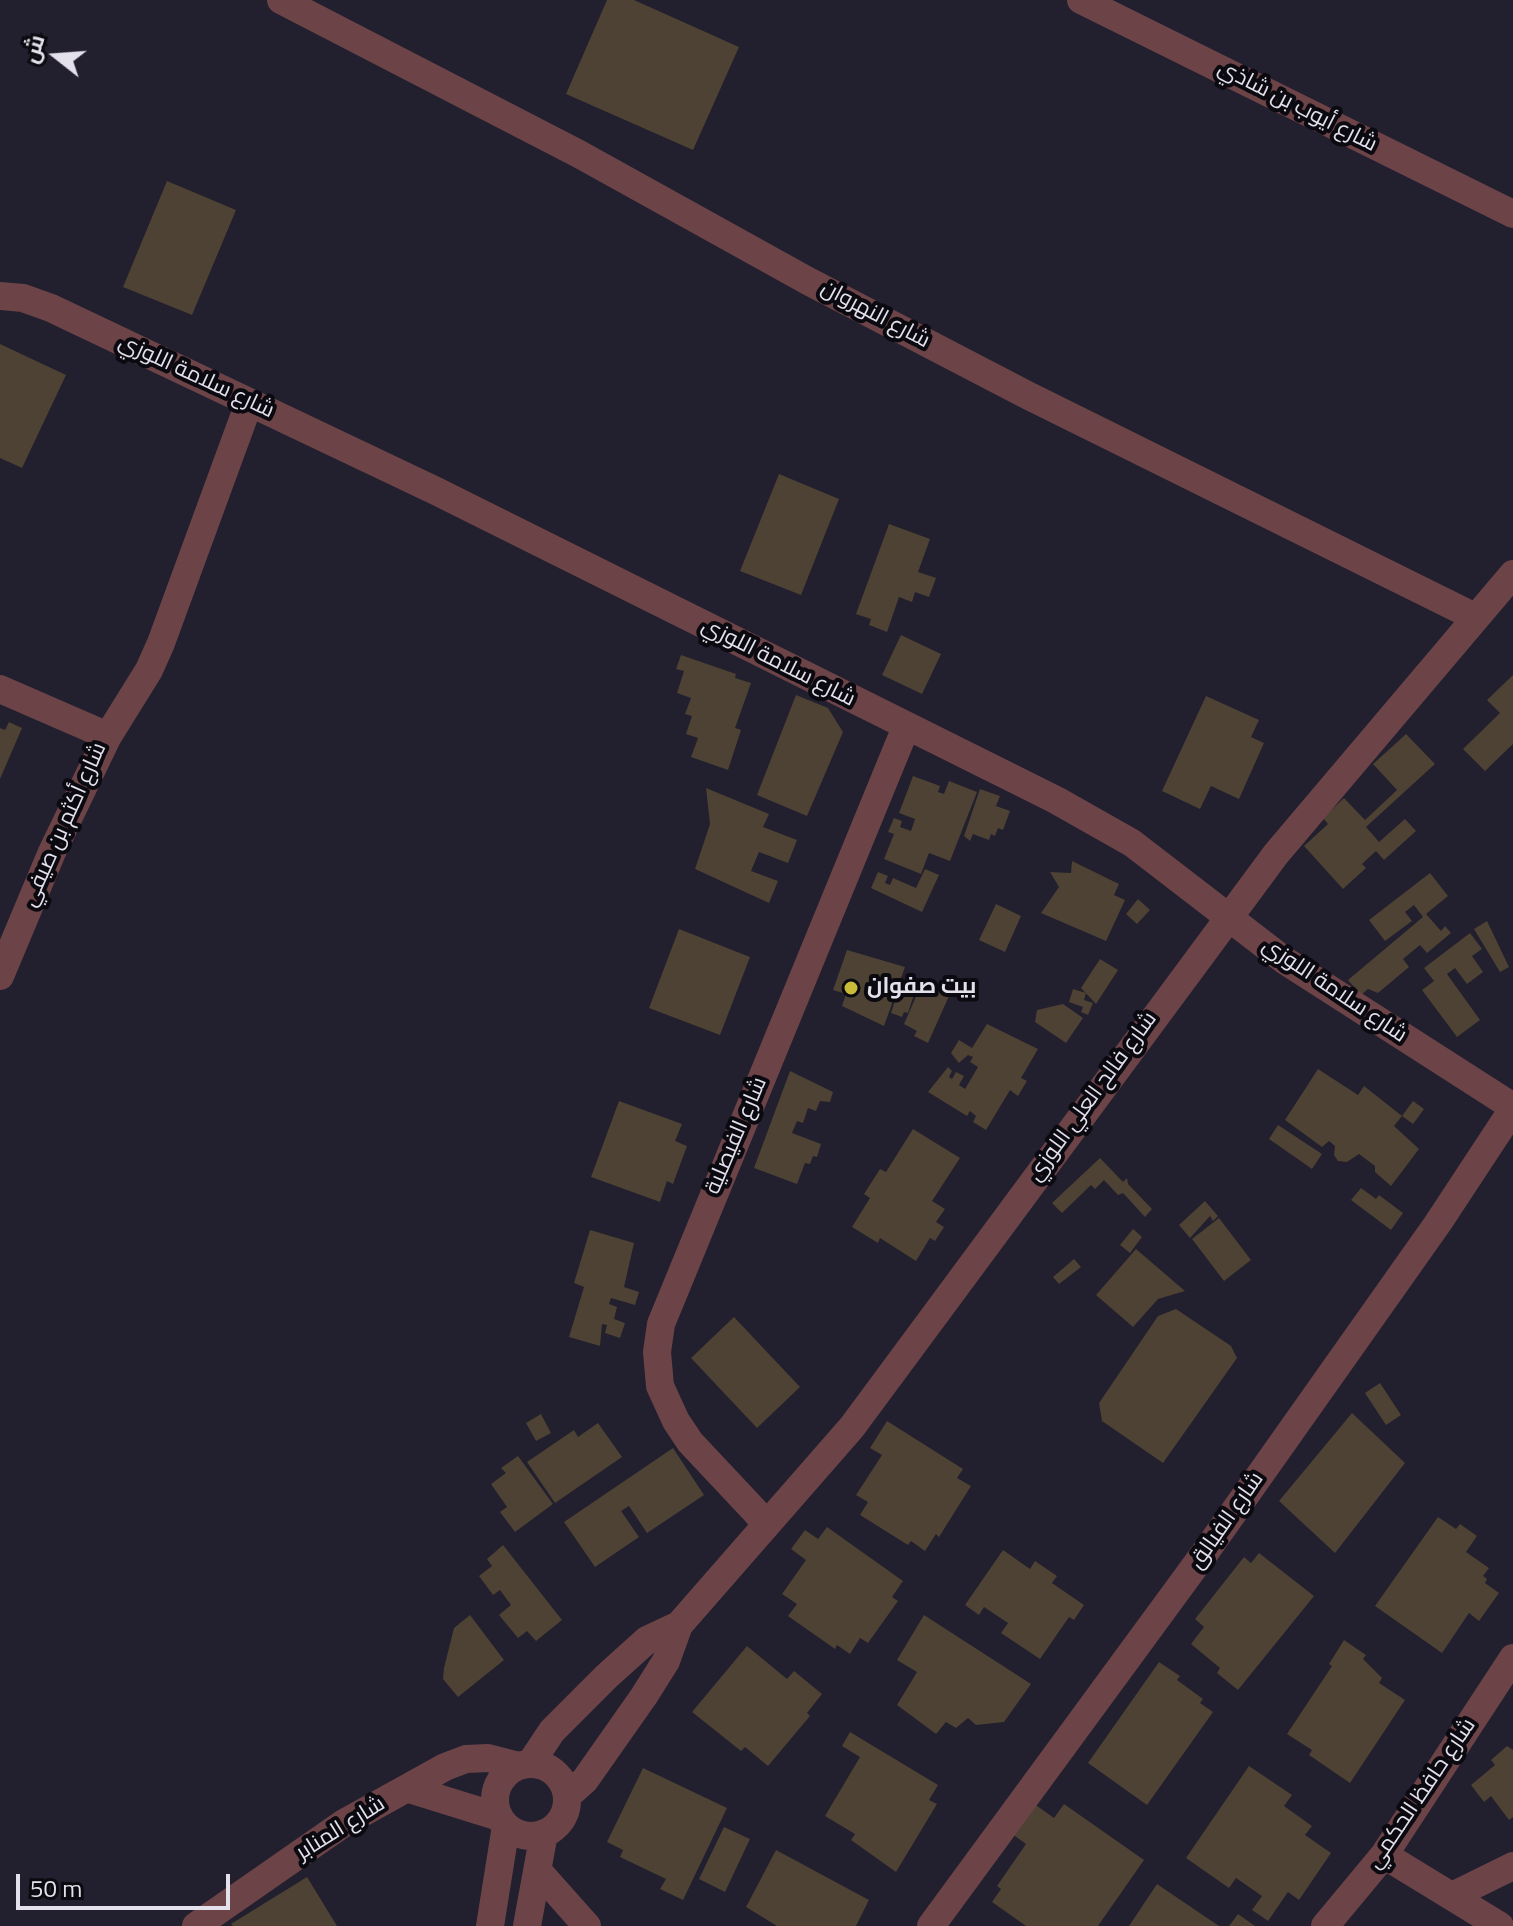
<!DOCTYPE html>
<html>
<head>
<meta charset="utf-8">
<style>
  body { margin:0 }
  #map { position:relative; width:1513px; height:1926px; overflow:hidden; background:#221f2e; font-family:"Titillium Web",Cairo,sans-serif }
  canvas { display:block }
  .north { position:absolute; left:16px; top:16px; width:80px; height:80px; -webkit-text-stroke:6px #0b0a10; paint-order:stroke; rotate:287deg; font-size:22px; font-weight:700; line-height:32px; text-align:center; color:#e4e1ec }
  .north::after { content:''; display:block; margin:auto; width:28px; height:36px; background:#e4e1ec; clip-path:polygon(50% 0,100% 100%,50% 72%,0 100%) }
  .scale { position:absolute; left:16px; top:1874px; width:214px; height:36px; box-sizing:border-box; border:4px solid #e4e1ec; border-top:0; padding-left:10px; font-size:24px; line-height:28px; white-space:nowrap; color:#e4e1ec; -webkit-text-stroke:6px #0b0a10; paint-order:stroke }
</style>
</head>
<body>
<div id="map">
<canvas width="1513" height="1926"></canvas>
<div class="north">ش</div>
<div class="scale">50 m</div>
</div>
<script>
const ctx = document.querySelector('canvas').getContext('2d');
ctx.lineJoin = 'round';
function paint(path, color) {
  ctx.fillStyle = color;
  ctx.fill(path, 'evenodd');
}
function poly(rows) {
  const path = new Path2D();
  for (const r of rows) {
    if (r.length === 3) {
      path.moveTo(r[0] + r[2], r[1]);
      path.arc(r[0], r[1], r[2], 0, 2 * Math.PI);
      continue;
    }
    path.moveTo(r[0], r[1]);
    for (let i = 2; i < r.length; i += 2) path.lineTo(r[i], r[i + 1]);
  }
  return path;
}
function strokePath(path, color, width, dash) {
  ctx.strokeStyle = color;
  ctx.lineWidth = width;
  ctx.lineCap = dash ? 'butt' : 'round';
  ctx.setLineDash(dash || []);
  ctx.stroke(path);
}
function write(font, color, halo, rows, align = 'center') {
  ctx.font = font + ' "Titillium Web",Cairo,sans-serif';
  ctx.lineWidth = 8;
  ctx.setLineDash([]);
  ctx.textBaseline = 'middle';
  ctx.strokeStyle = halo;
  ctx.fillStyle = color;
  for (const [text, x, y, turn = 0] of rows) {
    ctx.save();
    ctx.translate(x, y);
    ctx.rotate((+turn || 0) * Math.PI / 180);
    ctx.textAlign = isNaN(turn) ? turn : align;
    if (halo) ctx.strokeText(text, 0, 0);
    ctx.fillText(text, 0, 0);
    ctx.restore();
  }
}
paint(poly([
  [607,0,634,0,739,47,693,150,566,94],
  [167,181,236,210,192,315,123,287],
  [0,344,66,375,22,468,0,458],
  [779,474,839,499,801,595,740,571],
  [889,524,930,539,918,572,936,578,929,597,915,592,912,602,899,597,887,632,869,625,871,619,856,614],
  [901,635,941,654,922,694,882,675],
  [681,655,736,674,735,678,751,683,735,728,741,730,728,770,691,757,698,738,686,734,692,716,685,714,691,698,677,693,684,671,676,669],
  [1513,675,1513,744,1485,771,1463,749,1500,713,1487,700],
  [796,695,828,708,843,732,807,816,757,795],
  [1206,696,1259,720,1251,737,1264,743,1239,799,1211,786,1200,809,1162,791],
  [9,722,22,728,0,779,0,728,5,730],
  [1406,734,1435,764,1366,827,1379,842,1405,819,1416,831,1384,860,1376,851,1362,864,1366,868,1343,889,1304,846,1328,824,1323,818,1344,798,1365,820,1397,790,1373,764],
  [913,776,940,786,938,792,944,794,949,781,977,792,950,861,929,853,921,874,884,859,894,834,888,832,894,818,902,821,900,827,911,831,915,819,899,813],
  [706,788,769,814,763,827,797,840,788,863,759,852,751,871,778,881,769,903,695,869,710,824],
  [980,789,1000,796,996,806,1010,811,1003,830,998,828,995,836,991,834,989,840,973,834,970,841,964,836],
  [1072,861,1119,884,1114,895,1125,900,1106,941,1041,913,1059,887,1050,872,1071,873],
  [925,869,939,875,922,912,871,888,878,872,888,876,885,883,890,885,893,878,916,888],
  [1430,873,1448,896,1426,914,1441,931,1445,926,1451,933,1427,953,1420,945,1403,959,1409,967,1378,993,1368,989,1361,995,1348,980,1423,917,1414,905,1405,912,1412,921,1385,941,1369,920],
  [1138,899,1150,910,1137,924,1126,914],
  [996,904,1021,916,1005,952,979,940],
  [1487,921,1509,967,1500,972,1474,929],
  [679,929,750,957,720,1035,649,1008],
  [1470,933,1482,949,1472,956,1483,972,1467,984,1455,968,1447,974,1480,1020,1457,1037,1422,990,1434,981,1424,968],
  [847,950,905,967,884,1026,842,1006,846,994,833,990],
  [1100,959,1118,970,1096,1004,1081,988],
  [902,980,917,985,908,1013,904,1012,902,1017,891,1013],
  [922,983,949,996,928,1043,914,1036,917,1031,904,1024],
  [1073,989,1086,993,1084,1000,1093,1003,1088,1015,1081,1012,1083,1007,1069,1002],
  [1063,1004,1083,1018,1066,1043,1035,1022,1037,1010],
  [987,1024,1038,1049,1021,1078,1027,1081,1018,1096,1010,1090,986,1130,973,1122,976,1116,970,1111,967,1116,928,1092,948,1067,952,1071,949,1077,952,1079,956,1072,964,1076,959,1085,965,1089,978,1067,970,1062,973,1057,968,1055,959,1063,951,1053,959,1040,972,1048],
  [1318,1069,1358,1095,1364,1086,1402,1116,1413,1101,1424,1109,1413,1124,1402,1116,1394,1126,1419,1149,1391,1186,1375,1172,1375,1166,1359,1154,1347,1162,1338,1161,1334,1155,1335,1146,1329,1141,1322,1147,1285,1120],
  [790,1071,833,1092,830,1102,820,1101,816,1111,808,1108,803,1123,797,1121,792,1133,821,1144,817,1157,813,1156,810,1164,805,1163,797,1184,754,1168],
  [619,1101,682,1124,675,1141,687,1146,673,1184,667,1181,660,1202,591,1177],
  [1278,1125,1322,1154,1312,1169,1269,1139],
  [913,1129,960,1158,932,1201,945,1209,936,1222,944,1227,935,1241,930,1238,916,1261,880,1238,878,1243,852,1227,870,1198,864,1194,880,1169,886,1172],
  [1100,1158,1123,1182,1127,1178,1128,1184,1152,1209,1145,1217,1123,1193,1118,1195,1104,1180,1095,1189,1091,1185,1062,1213,1052,1203],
  [1361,1188,1376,1199,1379,1195,1403,1213,1391,1230,1351,1200],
  [1205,1201,1218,1216,1213,1221,1210,1216,1190,1238,1179,1225],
  [1219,1218,1251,1260,1224,1281,1192,1239],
  [1133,1229,1142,1237,1130,1253,1120,1245],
  [590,1230,634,1243,624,1287,639,1292,635,1305,611,1298,609,1304,617,1307,614,1319,625,1323,620,1338,605,1333,607,1325,602,1324,600,1346,569,1337,584,1287,574,1283],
  [1136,1249,1185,1291,1158,1299,1133,1327,1096,1295],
  [1074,1259,1081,1267,1059,1284,1053,1277],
  [1176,1309,1231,1346,1237,1358,1163,1463,1102,1421,1099,1403,1158,1316],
  [734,1317,800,1387,757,1428,691,1358],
  [1380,1383,1401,1415,1386,1425,1365,1393],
  [1352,1413,1405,1463,1335,1553,1279,1501],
  [541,1414,551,1433,536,1441,526,1423],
  [887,1421,963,1469,957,1478,971,1486,939,1537,936,1534,925,1551,911,1541,908,1545,860,1515,868,1502,856,1495,882,1455,870,1448],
  [598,1423,622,1457,555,1503,527,1462,574,1430,578,1437],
  [673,1448,704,1495,647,1533,629,1506,621,1511,639,1537,595,1567,564,1522],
  [518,1456,553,1504,515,1532,500,1512,507,1507,491,1484,506,1473,501,1468],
  [1438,1517,1456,1529,1460,1524,1477,1536,1466,1552,1489,1568,1483,1576,1487,1579,1485,1583,1499,1593,1479,1621,1469,1613,1442,1653,1375,1606],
  [827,1527,903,1581,892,1597,898,1601,868,1643,860,1638,850,1654,837,1645,835,1649,788,1616,797,1604,782,1594,806,1560,791,1549,805,1530,818,1539],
  [503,1545,562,1620,536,1641,527,1631,518,1638,499,1615,511,1605,500,1590,493,1595,479,1576,492,1566,487,1559],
  [1003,1550,1030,1569,1035,1561,1057,1576,1052,1583,1084,1605,1074,1620,1069,1617,1040,1659,1001,1633,1008,1623,984,1607,979,1615,965,1605],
  [1259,1553,1314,1596,1238,1690,1217,1673,1220,1668,1191,1644,1204,1627,1195,1619,1244,1557,1251,1563],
  [470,1615,504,1660,458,1697,443,1679,444,1668,454,1628],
  [924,1615,1031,1684,1004,1722,976,1725,968,1718,956,1728,946,1722,936,1734,897,1705,917,1672,897,1660],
  [1344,1640,1366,1655,1363,1659,1382,1678,1379,1683,1405,1700,1350,1783,1309,1755,1312,1750,1287,1734,1332,1666,1329,1664],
  [747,1646,787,1679,794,1671,822,1694,807,1713,810,1716,768,1766,745,1747,741,1751,692,1712],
  [1159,1662,1180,1676,1177,1680,1203,1699,1200,1703,1213,1712,1147,1805,1088,1763],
  [850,1732,938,1785,929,1800,937,1804,896,1872,851,1840,855,1834,825,1816,860,1757,842,1746],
  [1507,1746,1513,1750,1513,1817,1509,1820,1491,1796,1484,1802,1471,1785,1495,1765,1491,1760],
  [1249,1766,1292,1795,1284,1806,1312,1826,1305,1835,1331,1853,1299,1900,1288,1892,1268,1921,1252,1910,1262,1896,1236,1878,1229,1888,1186,1858],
  [643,1768,727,1808,683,1900,660,1889,666,1879,620,1857,623,1850,607,1842],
  [1033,1803,1054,1818,1064,1804,1144,1860,1098,1926,1026,1926,992,1902,1001,1889,997,1886,1026,1844,1012,1834],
  [724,1827,750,1839,725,1892,699,1879],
  [776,1850,869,1900,856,1926,777,1926,746,1907],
  [307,1877,337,1926,233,1926,231,1924],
  [1157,1884,1219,1926,1129,1926],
  [1238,1914,1255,1926,1229,1926]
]), '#4d4233');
strokePath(poly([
  [281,0,579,154,808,281,1027,395,1475,617],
  [1081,0,1513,214],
  [0,296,23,298,51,308,436,491,1056,800,1132,843,1284,960,1513,1107],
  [0,689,108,736,52,852,0,976],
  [108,736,149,670,161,643,249,403],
  [767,1524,690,1442,676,1421,660,1386,657,1352,661,1324,906,727],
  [530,1764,552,1731,607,1676,647,1640,679,1625],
  [531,1800,36],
  [409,1789,499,1817],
  [567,1796,585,1780,644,1696,666,1661,679,1625,852,1427,1276,854,1513,574],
  [1384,1855,1500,1926],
  [539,1872,587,1926],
  [1452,1896,1513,1866],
  [196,1926,344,1823,445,1767,466,1759,488,1758,519,1766],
  [490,1926,506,1826],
  [527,1926,544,1833],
  [931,1926,1209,1547,1438,1223,1513,1109],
  [1325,1926,1384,1855,1513,1658]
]), '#6c4448', 28);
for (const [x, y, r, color] of [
  [851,988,8,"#caba3a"]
]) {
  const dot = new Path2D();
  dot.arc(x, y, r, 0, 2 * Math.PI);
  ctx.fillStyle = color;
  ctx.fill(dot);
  strokePath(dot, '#0b0a10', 3);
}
write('22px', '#e4e1ec', '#0b0a10', [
  ["شارع أيوب بن شاذي",1297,107,27],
  ["شارع النهروان",875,315,28],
  ["شارع سلامة اللوزي",196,377,25],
  ["شارع سلامة اللوزي",778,663,27],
  ["شارع أكثم بن صيفي",65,825,-66],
  ["شارع سلامة اللوزي",1334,991,34],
  ["شارع فالح العلي اللوزي",1093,1097,-54],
  ["شارع الفيصلية",737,1136,-67],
  ["شارع الفيالق",1227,1521,-55],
  ["شارع حافظ الحكمي",1422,1794,-56],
  ["شارع المنابر",341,1829,-32]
]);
write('bold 22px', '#e4e1ec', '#0b0a10', [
  ["بيت صفوان",867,988]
], 'left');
</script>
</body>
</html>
